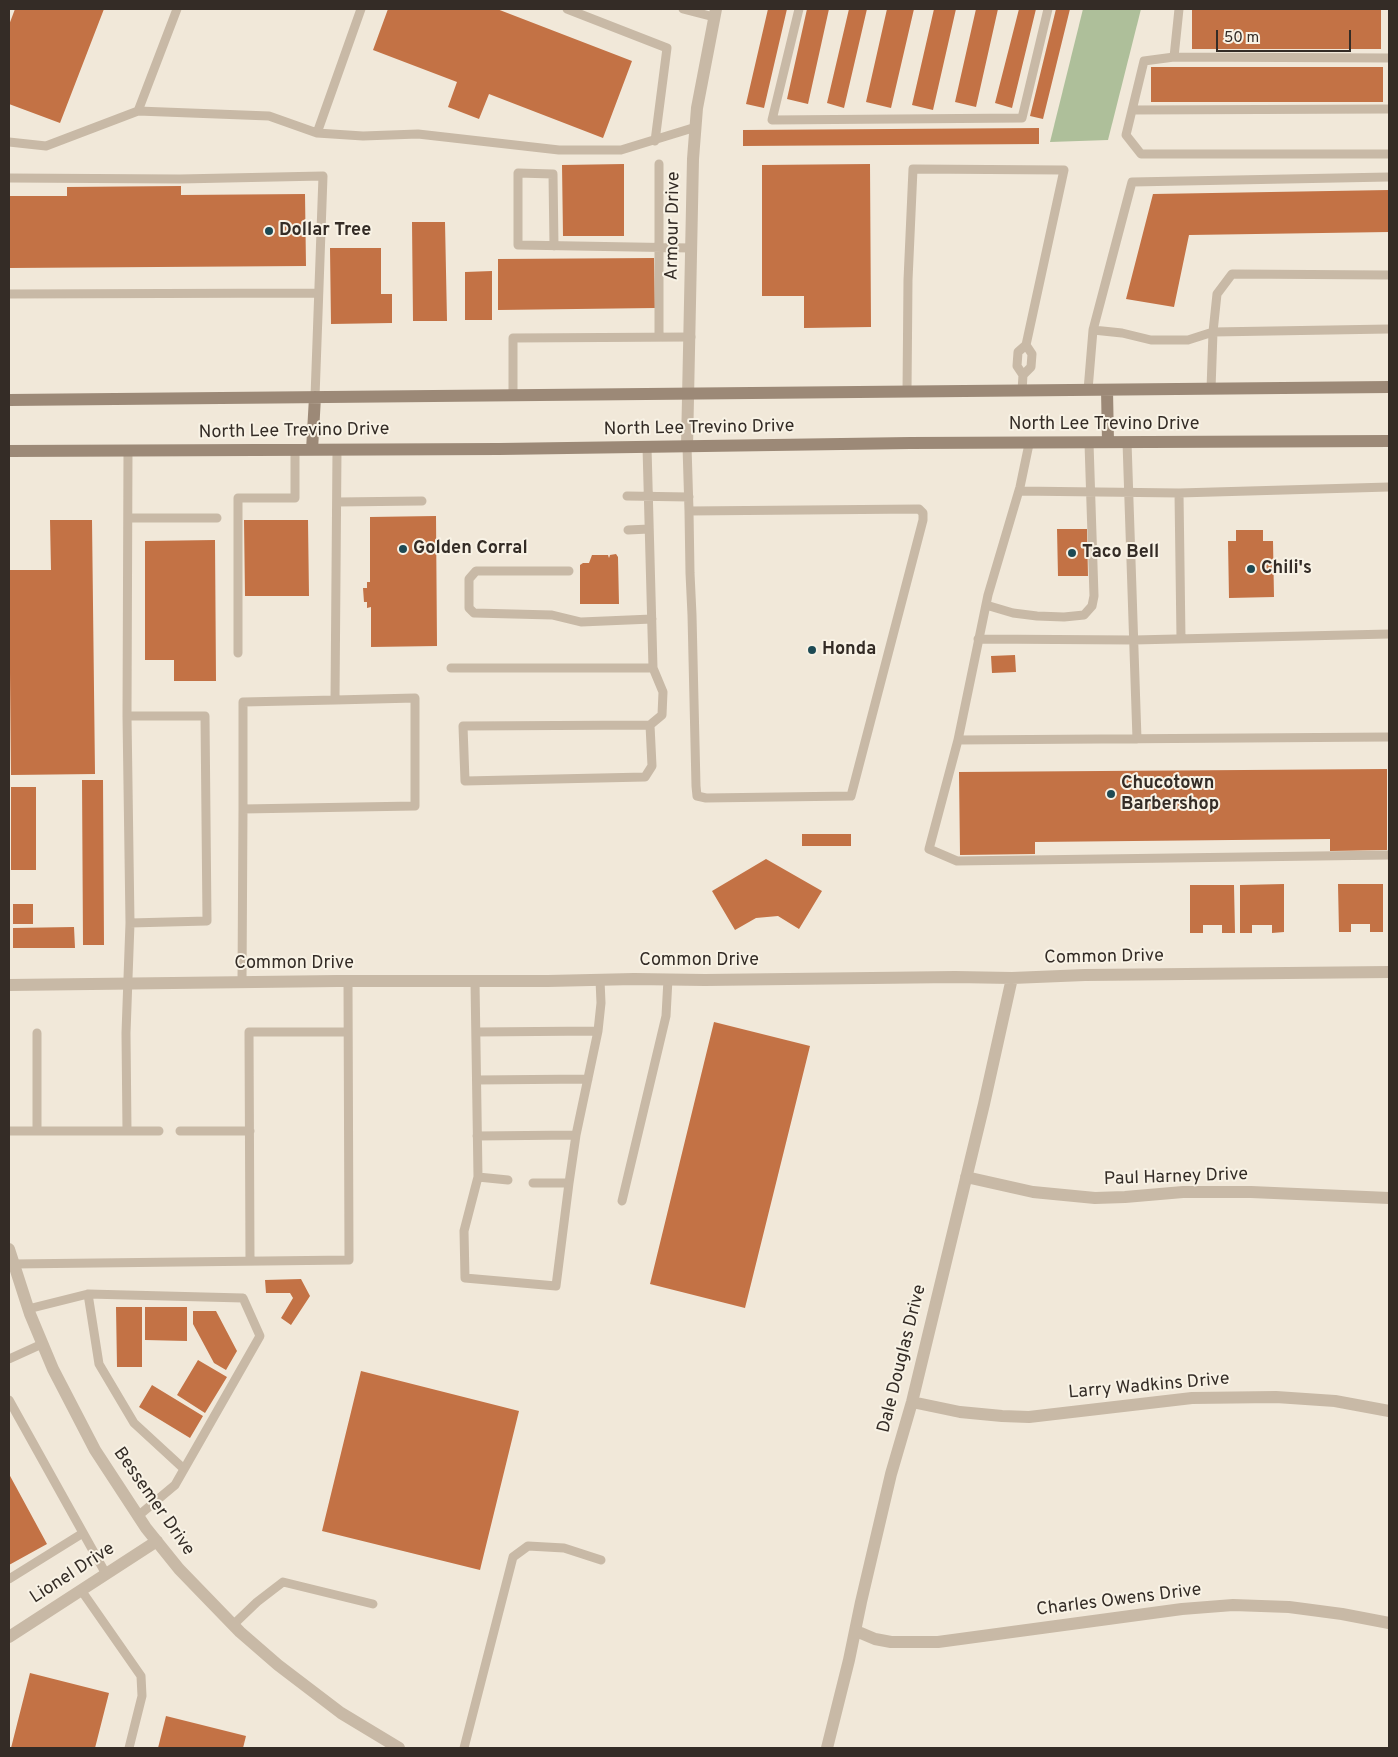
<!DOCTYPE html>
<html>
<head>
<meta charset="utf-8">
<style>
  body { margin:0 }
  #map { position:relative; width:1398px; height:1757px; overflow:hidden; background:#f1e8d9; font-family:Overpass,sans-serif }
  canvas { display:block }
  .frame { position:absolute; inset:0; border:10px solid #342c26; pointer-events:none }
  .scale { position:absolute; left:1216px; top:30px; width:135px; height:22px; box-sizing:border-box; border:2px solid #342c26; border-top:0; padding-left:6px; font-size:15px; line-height:18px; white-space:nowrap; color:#342c26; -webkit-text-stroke:4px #f8f2e5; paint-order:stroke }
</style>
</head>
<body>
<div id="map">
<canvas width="1398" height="1757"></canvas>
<div class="frame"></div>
<div class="scale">50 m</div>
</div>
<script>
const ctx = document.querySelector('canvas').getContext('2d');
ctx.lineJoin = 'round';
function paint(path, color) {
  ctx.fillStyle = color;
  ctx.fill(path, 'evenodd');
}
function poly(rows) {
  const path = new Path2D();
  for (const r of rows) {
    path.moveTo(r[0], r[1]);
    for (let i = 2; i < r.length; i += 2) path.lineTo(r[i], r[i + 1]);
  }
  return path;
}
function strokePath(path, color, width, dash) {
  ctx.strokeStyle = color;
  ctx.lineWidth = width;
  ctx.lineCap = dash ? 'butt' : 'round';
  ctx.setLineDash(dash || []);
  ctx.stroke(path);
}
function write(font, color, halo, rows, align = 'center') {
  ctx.font = font + ' Overpass,sans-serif';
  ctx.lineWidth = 4;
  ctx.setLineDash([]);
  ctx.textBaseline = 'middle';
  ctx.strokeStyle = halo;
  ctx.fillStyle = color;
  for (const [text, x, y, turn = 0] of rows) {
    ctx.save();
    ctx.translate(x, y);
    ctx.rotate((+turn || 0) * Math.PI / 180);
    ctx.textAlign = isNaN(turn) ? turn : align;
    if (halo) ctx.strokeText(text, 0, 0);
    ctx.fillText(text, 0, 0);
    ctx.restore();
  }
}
paint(poly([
  [1083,9,1141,9,1108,140,1050,142]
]), '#aebf9a');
paint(poly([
  [15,9,104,9,60,123,9,104,9,25],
  [388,9,497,9,632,61,603,138,489,94,479,119,448,107,457,82,373,50],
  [768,9,787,9,764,108,746,104],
  [807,9,829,9,808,104,787,99],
  [849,9,867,9,844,108,827,103],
  [887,9,914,9,891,108,866,102],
  [934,9,956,9,933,110,912,105],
  [976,9,998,9,976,107,955,102],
  [1019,9,1036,9,1012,108,995,103],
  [1056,9,1070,9,1043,119,1030,116],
  [1192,9,1381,9,1381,49,1192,49],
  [1151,67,1383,67,1383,102,1151,102],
  [1039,128,1039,144,743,146,743,130],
  [624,164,624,236,563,236,562,165],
  [870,164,871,327,804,328,804,296,762,296,762,165],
  [181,186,181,195,305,194,306,266,9,268,9,196,67,196,67,187],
  [1389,190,1389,232,1189,235,1174,307,1126,299,1153,194],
  [412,222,445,222,447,321,413,321],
  [330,248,381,248,381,294,392,294,392,323,331,324],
  [654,258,655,308,498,310,498,259],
  [492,271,492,320,465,320,465,272],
  [436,516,437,646,371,647,371,607,367,608,367,602,364,602,363,588,367,588,367,582,370,582,370,517],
  [50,520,92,520,95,774,11,775,9,570,51,570],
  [244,520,308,520,309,596,245,596],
  [1057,529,1087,529,1088,576,1058,576],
  [1236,530,1263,530,1263,541,1273,541,1274,597,1229,598,1228,541,1236,541],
  [215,540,216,681,174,681,174,660,145,660,145,541],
  [616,554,618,557,619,604,580,604,580,565,583,563,589,563,592,555,608,555,609,558,610,555],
  [1015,655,1016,672,992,673,991,656],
  [1387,769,1387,850,1330,851,1330,839,1035,842,1035,854,960,855,959,772],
  [82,780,103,780,104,945,83,945],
  [11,787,36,787,36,870,11,870],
  [802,834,851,834,851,846,802,846],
  [766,859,822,891,799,929,778,916,756,918,735,930,712,891],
  [1284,884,1284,932,1272,933,1272,925,1252,925,1252,933,1240,933,1240,885],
  [1338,884,1383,884,1383,932,1370,932,1370,924,1351,924,1351,932,1339,932],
  [1190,885,1234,885,1235,933,1222,933,1222,925,1203,925,1203,933,1190,933],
  [13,904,33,904,33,924,13,924],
  [74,927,75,948,13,948,13,928],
  [714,1022,810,1046,745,1308,650,1284],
  [301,1279,310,1296,291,1325,281,1318,293,1298,290,1293,266,1293,265,1280],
  [116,1307,142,1307,142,1367,117,1367],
  [145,1307,187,1307,187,1341,145,1340],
  [193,1311,216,1311,237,1351,226,1370,214,1363,193,1324],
  [198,1360,227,1377,205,1413,177,1395],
  [361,1371,519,1411,480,1570,322,1531],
  [152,1385,203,1416,190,1438,139,1407],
  [9,1474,47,1544,9,1565],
  [30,1673,109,1693,95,1748,11,1748],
  [166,1716,246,1736,243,1748,158,1748]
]), '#c37245');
strokePath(poly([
  [567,9,667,48,655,141],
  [683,9,714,17],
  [799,9,772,120,1022,118,1048,9],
  [1179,9,1174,57,1144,61,1126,135,1141,154,1389,154],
  [1174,57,1389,58],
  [1132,110,1389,109],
  [138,111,177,9],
  [317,133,361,9],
  [9,142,46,146,138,111,269,116,317,133,363,136,418,134,559,150,621,150,696,127],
  [659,164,659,337],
  [9,178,180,179,323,176,315,397],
  [554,246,553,174,518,173,518,245,691,248],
  [9,294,318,293],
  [1093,330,1132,182,1389,177],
  [1023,375,1031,367,1032,354,1026,345],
  [1211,389,1213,332,1217,294,1232,274,1389,275],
  [1088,390,1093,330,1122,333,1151,340,1188,340,1213,332,1389,329],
  [907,392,908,280,913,169,1064,170,1026,345,1018,352,1017,366,1023,375,1022,391],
  [513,395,513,338,691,337],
  [1127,442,1137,739],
  [1029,444,1020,487,988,595,958,740,1389,737],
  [687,446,689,511,690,573,692,615,696,786,697,796,706,798,851,796,923,520,923,513,919,509,689,511],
  [1019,491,1179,493,1389,487],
  [1179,493,1181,639],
  [627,496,689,497],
  [337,502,422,501],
  [128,518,217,518],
  [628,530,649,529],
  [569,571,476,571,469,579,469,608,474,613,552,615,581,622,652,619],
  [986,605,1013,613,1037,616,1064,617,1084,615,1092,606,1094,596,1089,443],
  [978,639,1134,640,1389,634],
  [238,653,238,498,295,498,295,450],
  [451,668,653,668,647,447],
  [335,700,415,698,415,806,243,809,243,702,335,700,337,450],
  [127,716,205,716,207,921,130,923],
  [650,725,463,726,465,781,645,777,652,766,650,725,662,715,663,692,653,668],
  [958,740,929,849,957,861,1389,855],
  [475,981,478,1177,508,1180],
  [242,982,243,809],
  [598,1031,601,1003,600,980],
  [476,1032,598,1031,576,1135,569,1183,533,1183],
  [37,1033,37,1131],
  [477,1080,588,1079],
  [9,1131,159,1131],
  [127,1131,126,1033,130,923,127,716,128,451],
  [180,1131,250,1131],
  [477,1136,576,1135],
  [478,1177,464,1231,465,1278,556,1286,569,1183],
  [622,1201,666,1016,668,979],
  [250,1261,249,1032,348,1032],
  [13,1264,349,1260,348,981],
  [88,1294,99,1364,134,1423,184,1469],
  [28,1309,88,1294,243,1298,260,1336,175,1485,138,1516],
  [9,1359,42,1344],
  [9,1400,106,1574],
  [9,1579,83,1533],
  [81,1590,141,1676,142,1696,129,1748],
  [233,1625,257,1602,283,1582,373,1604],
  [464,1748,513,1557,528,1546,564,1548,601,1560]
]), '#c8b9a6', 9);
strokePath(poly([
  [9,985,337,981,548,981,634,979,705,980,955,977,1012,978,1085,975,1389,972],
  [966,1177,1033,1192,1095,1198,1125,1197,1183,1192,1251,1192,1389,1198],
  [912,1402,960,1412,1002,1416,1029,1417,1192,1398,1276,1397,1335,1401,1389,1411],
  [856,1631,875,1639,891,1642,938,1642,1182,1609,1233,1605,1289,1607,1342,1614,1389,1623],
  [827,1748,849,1660,861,1602,891,1474,912,1402,984,1104,1012,978]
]), '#c8b9a6', 12);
strokePath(poly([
  [687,446,693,159,697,108,716,9],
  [9,1249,30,1314,53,1369,95,1450,146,1528,179,1569,240,1632,278,1665,341,1713,399,1748],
  [9,1637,157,1541]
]), '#c8b9a6', 12);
strokePath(poly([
  [1107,390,1108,442],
  [9,400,1389,387],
  [312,450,315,397],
  [9,451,499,449,910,443,1389,441]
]), '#9c8977', 12);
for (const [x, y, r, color] of [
  [269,231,5,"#1d4a54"],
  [403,549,5,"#1d4a54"],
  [1072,553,5,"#1d4a54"],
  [1251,569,5,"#1d4a54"],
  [812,650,5,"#1d4a54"],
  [1111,794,5,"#1d4a54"]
]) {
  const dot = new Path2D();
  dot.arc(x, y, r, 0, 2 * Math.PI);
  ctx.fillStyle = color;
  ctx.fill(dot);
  strokePath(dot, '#f8f2e5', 2);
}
write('18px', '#342c26', '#f8f2e5', [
  ["Armour Drive",674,226,-89],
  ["North Lee Trevino Drive",1104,425],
  ["North Lee Trevino Drive",699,429,-1],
  ["North Lee Trevino Drive",294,432,-1],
  ["Common Drive",1104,958,-1],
  ["Common Drive",699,961],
  ["Common Drive",294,964],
  ["Paul Harney Drive",1176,1178,-2],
  ["Dale Douglas Drive",903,1359,-76],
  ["Larry Wadkins Drive",1149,1387,-5],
  ["Bessemer Drive",153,1502,55],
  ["Lionel Drive",73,1574,-33],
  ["Charles Owens Drive",1119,1601,-7]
]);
write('bold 18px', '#342c26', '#f8f2e5', [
  ["Dollar Tree",279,231],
  ["Golden Corral",413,549],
  ["Taco Bell",1082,553],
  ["Chili's",1261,569],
  ["Honda",822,650],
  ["Chucotown",1121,784],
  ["Barbershop",1121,805]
], 'left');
</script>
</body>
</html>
